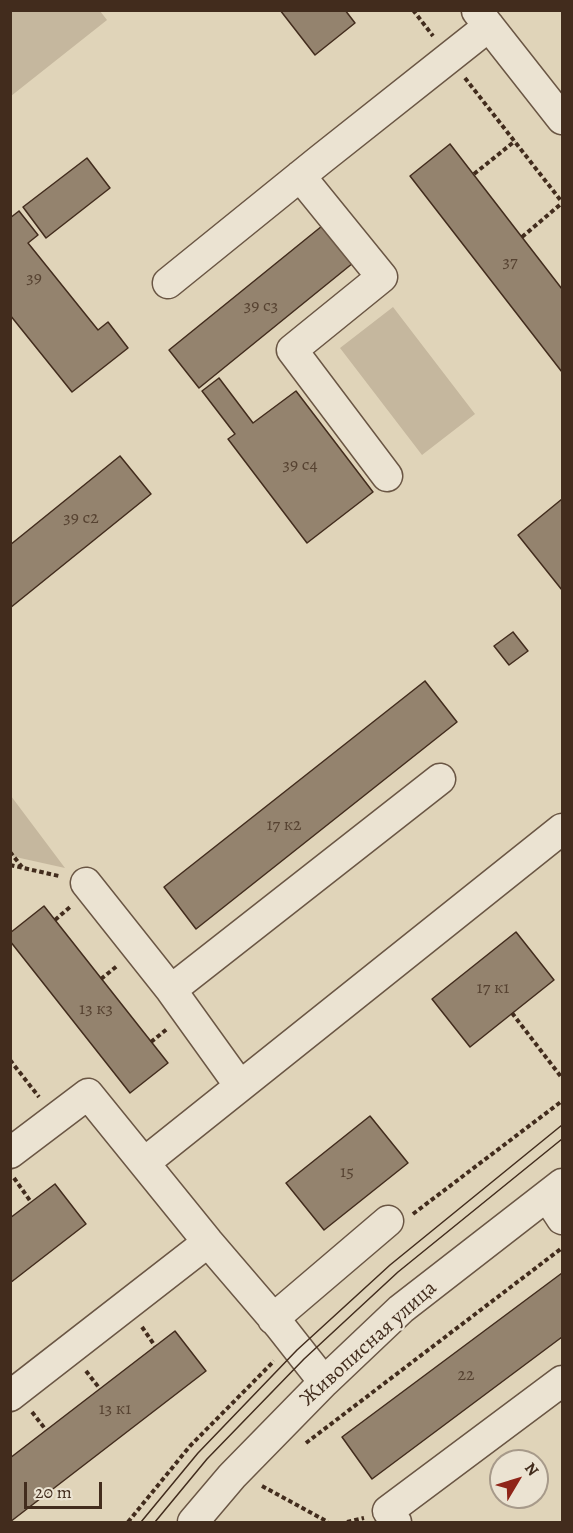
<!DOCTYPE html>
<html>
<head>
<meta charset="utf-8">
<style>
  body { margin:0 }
  #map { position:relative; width:573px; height:1533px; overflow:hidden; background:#e0d4b9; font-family:Alegreya,serif }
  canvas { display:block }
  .frame { position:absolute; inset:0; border:12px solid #422c1d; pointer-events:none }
  .north { position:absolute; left:489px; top:1449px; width:60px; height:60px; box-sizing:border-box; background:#ebe3d2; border:2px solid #a79a8a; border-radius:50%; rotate:52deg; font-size:16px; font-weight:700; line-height:24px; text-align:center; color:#422c1d }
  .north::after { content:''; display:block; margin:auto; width:21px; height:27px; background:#8f2418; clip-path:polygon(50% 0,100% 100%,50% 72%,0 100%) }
  .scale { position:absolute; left:24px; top:1482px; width:78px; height:27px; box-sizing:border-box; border:3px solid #422c1d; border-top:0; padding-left:8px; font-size:18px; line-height:21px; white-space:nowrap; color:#422c1d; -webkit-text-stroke:4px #ebe3d2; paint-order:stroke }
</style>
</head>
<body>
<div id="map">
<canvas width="573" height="1533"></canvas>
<div class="frame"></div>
<div class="north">N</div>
<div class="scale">20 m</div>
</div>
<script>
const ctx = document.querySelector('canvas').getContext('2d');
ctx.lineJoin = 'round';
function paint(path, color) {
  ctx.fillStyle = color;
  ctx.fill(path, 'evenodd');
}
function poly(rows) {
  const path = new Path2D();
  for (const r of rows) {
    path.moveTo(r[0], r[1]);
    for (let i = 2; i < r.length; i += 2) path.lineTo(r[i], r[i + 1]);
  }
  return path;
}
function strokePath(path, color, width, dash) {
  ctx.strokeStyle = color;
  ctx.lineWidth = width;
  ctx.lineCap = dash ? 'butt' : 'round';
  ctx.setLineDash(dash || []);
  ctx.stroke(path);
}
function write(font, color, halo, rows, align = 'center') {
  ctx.font = font + ' Alegreya,serif';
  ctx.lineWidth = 4.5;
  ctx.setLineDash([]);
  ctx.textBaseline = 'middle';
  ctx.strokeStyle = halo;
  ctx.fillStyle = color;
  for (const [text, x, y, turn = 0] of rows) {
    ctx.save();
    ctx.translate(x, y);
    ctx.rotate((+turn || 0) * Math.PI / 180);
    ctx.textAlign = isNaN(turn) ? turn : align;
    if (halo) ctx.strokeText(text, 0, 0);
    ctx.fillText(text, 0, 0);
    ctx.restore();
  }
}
paint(poly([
  [11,10,100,11,107,20,11,96],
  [393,307,475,414,422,455,340,348],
  [10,796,11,796,65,868,11,856]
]), '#c5b79e');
const building = poly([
  [280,10,345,10,355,23,315,55,280,10],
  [450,144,562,289,562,372,410,176,450,144],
  [87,158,110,188,46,238,23,207,87,158],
  [19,211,38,235,28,243,98,330,108,322,128,348,72,392,10,315,10,218,19,211],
  [322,226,353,263,199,388,169,350,322,226],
  [219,378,253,423,296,391,373,492,307,543,228,439,235,434,202,391,219,378],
  [120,456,151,494,10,608,10,545,120,456],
  [562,499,562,590,518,535,562,499],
  [513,632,528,651,509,665,494,646,513,632],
  [425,681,457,722,196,929,164,887,425,681],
  [44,906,168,1063,130,1093,10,941,10,933,44,906],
  [516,932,554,980,470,1047,432,999,516,932],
  [370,1116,408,1163,324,1230,286,1183,370,1116],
  [55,1184,86,1224,10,1283,10,1218,55,1184],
  [562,1273,562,1337,372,1479,342,1437,562,1273],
  [175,1331,206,1371,10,1522,10,1458,175,1331]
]);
paint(building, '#94836e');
strokePath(building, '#422c1d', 1.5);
const minor = poly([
  [477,11,562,119],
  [300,176,382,277,292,350,387,476],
  [168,283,320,160,489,26],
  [86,883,171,990,240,1086],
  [171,990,440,779],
  [10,1153,88,1094,208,1242,280,1326,324,1382],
  [144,1163,562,829],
  [547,1196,562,1219],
  [273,1319,388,1221],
  [10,1396,208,1242],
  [193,1522,232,1476,324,1382,401,1309,562,1184],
  [396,1522,388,1511,562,1381]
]);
strokePath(minor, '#6a5644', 33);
strokePath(poly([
  [413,10,433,36],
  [465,78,562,202],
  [474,174,515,141],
  [522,237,562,203],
  [10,852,22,867],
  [10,865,59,876],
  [55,920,70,907],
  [101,979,117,966],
  [512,1013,562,1078],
  [151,1042,167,1029],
  [10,1060,39,1097],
  [14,1178,31,1202],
  [413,1214,562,1101],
  [142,1327,155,1346],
  [86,1371,100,1389],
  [32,1412,46,1430],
  [306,1443,562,1248],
  [262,1486,328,1522],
  [128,1522,190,1446,274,1361],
  [347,1522,364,1518]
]), '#422c1d', 4, [4.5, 3]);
strokePath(minor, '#ebe3d2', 30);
strokePath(poly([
  [141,1522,198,1453,297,1350,390,1265,562,1125],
  [155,1522,207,1459,304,1359,398,1272,562,1139]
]), '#422c1d', 1.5);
write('18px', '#564231', null, [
  ["37",510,263],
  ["39",34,279],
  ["39 с3",261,307],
  ["39 с4",300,466],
  ["39 с2",81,519],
  ["17 к2",284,826],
  ["17 к1",493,989],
  ["13 к3",96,1010],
  ["15",347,1173],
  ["22",466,1376],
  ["13 к1",115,1410]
]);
write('21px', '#422c1d', '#ebe3d2', [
  ["Живописная улица",369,1344,-42]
]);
</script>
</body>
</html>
